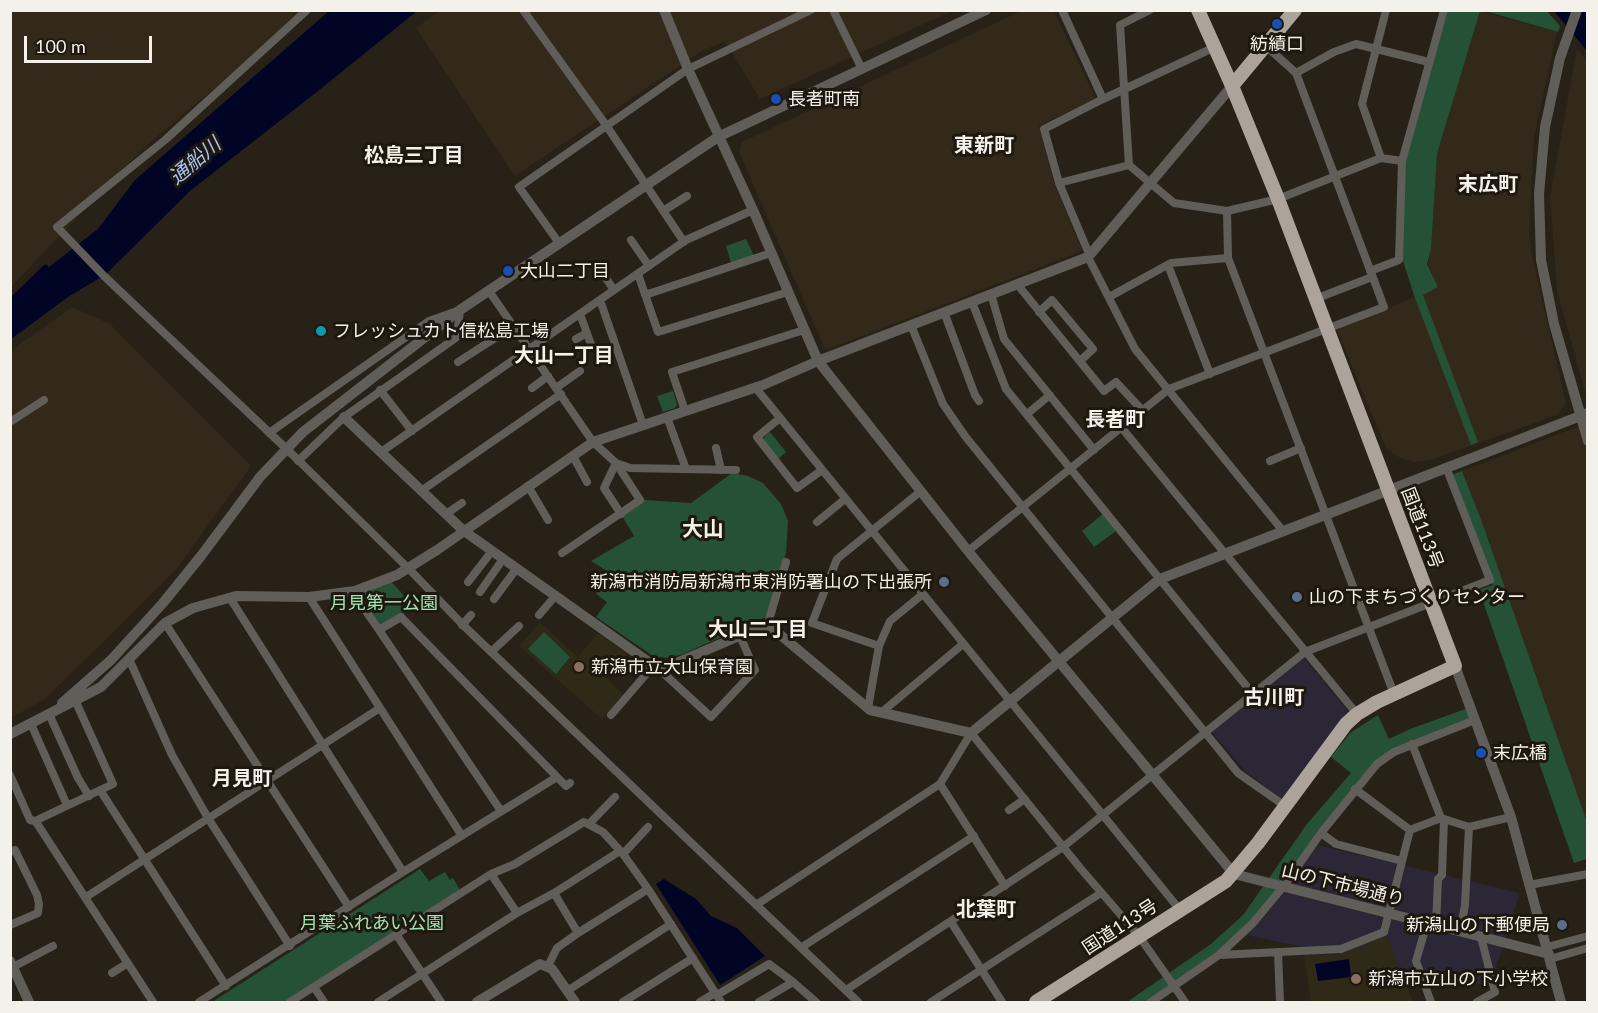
<!DOCTYPE html>
<html>
<head>
<meta charset="utf-8">
<style>
  body { margin:0 }
  #map { position:relative; width:1598px; height:1013px; overflow:hidden; background:#272118; font-family:Lato,sans-serif }
  canvas { display:block }
  .frame { position:absolute; inset:0; border:12px solid #f4f0ea; pointer-events:none }
  .scale { position:absolute; left:24px; top:36px; width:128px; height:27px; box-sizing:border-box; border:3px solid #f4f0ea; border-top:0; padding-left:8px; font-size:18px; line-height:21px; white-space:nowrap; color:#f4f0ea; -webkit-text-stroke:4px #1e180f; paint-order:stroke }
</style>
</head>
<body>
<div id="map">
<canvas width="1598" height="1013"></canvas>
<div class="frame"></div>
<div class="scale">100 m</div>
</div>
<script>
const ctx = document.querySelector('canvas').getContext('2d');
ctx.lineJoin = 'round';
function paint(path, color) {
  ctx.fillStyle = color;
  ctx.fill(path, 'evenodd');
}
function poly(rows) {
  const path = new Path2D();
  for (const r of rows) {
    path.moveTo(r[0], r[1]);
    for (let i = 2; i < r.length; i += 2) path.lineTo(r[i], r[i + 1]);
  }
  return path;
}
function strokePath(path, color, width, dash) {
  ctx.strokeStyle = color;
  ctx.lineWidth = width;
  ctx.lineCap = dash ? 'butt' : 'round';
  ctx.setLineDash(dash || []);
  ctx.stroke(path);
}
function write(font, color, halo, rows, align = 'center') {
  ctx.font = font + ' Lato,"Noto Sans JP",sans-serif';
  ctx.lineWidth = 6;
  ctx.setLineDash([]);
  ctx.textBaseline = 'middle';
  ctx.strokeStyle = halo;
  ctx.fillStyle = color;
  for (const [text, x, y, turn = 0] of rows) {
    ctx.save();
    ctx.translate(x, y);
    ctx.rotate((+turn || 0) * Math.PI / 180);
    ctx.textAlign = isNaN(turn) ? turn : align;
    if (halo) ctx.strokeText(text, 0, 0);
    ctx.fillText(text, 0, 0);
    ctx.restore();
  }
}
paint(poly([
  [1304,658,1348,711,1282,799,1245,771,1212,732],
  [1318,845,1520,893,1490,986,1246,935]
]), '#2c2636');
paint(poly([
  [441,10,952,11,760,99,725,41,702,51,515,176,416,28],
  [11,11,301,11,237,69,140,151,11,287],
  [1021,11,1054,11,1095,97,1094,99,1039,126,1054,183,1082,251,829,349,824,347,739,152,742,142],
  [1480,11,1557,32,1534,138,1529,231,1531,252,1566,403,1557,415,1431,460,1415,462,1400,458,1386,448,1337,330,1438,287,1428,265,1431,250,1437,154],
  [1577,49,1588,62,1587,399,1557,291,1550,197],
  [72,307,110,324,251,466,175,571,45,699,11,718,10,351],
  [1587,423,1587,822,1482,522,1462,471]
]), '#32291a');
paint(poly([
  [540,622,578,657,598,633,627,654,606,677,623,695,602,719,519,646],
  [1387,936,1413,1002,1311,1002,1304,955,1341,954]
]), '#2f2918');
paint(poly([
  [1448,11,1480,11,1437,154,1431,250,1427,264,1438,287,1423,295,1478,442,1471,445,1415,298,1402,258,1404,158],
  [1485,11,1547,11,1560,26,1558,32],
  [746,239,754,256,731,263,726,246],
  [673,391,677,405,675,408,663,412,657,396],
  [770,432,786,452,778,459,764,441,764,437],
  [1462,471,1482,522,1587,822,1587,859,1574,863,1479,590,1493,585,1451,475],
  [732,473,748,476,763,483,781,504,788,521,786,553,771,609,768,616,683,654,668,658,653,656,596,617,607,602,596,594,610,573,591,561,634,536,622,516,644,500,691,503],
  [1103,514,1116,531,1094,547,1082,531],
  [388,578,414,607,379,630,355,591],
  [544,632,570,657,556,674,528,649],
  [1471,707,1475,720,1377,764,1283,887,1219,955,1151,1002,1127,1002,1211,944,1243,915,1307,824,1351,773,1331,757,1350,733,1378,715,1389,739,1410,729],
  [420,869,429,881,445,872,450,880,453,878,460,890,284,1002,212,1002]
]), '#255236');
paint(poly([
  [329,11,417,11,318,91,190,191,106,274,68,297,11,339,11,297,45,264,49,267,98,229,135,180],
  [1554,11,1587,11,1587,51],
  [664,879,696,899,711,916,737,928,765,956,720,985,656,884],
  [1349,959,1351,977,1318,981,1315,964]
]), '#000525');
strokePath(poly([
  [523,10,606,125,684,242],
  [833,10,862,69],
  [1062,10,1103,99,1044,129,1059,183,1089,254],
  [1150,10,1120,25,1129,165,1174,203,1227,211,1278,199,1381,158,1402,161],
  [1296,73,1334,52,1356,44,1429,62],
  [1103,99,1215,47],
  [1381,158,1362,104,1386,10],
  [1059,183,1129,165],
  [663,211,687,196],
  [1227,211,1228,258,1394,694],
  [631,240,649,266],
  [559,243,519,187,688,69,811,10],
  [1088,257,1135,349,1283,531],
  [597,265,614,290],
  [1168,265,1210,374],
  [1370,271,1399,260,1402,161,1444,10],
  [638,274,658,332,788,292],
  [1017,284,1104,391,1116,382,1142,410],
  [489,291,593,442,616,463,640,500,562,553],
  [991,294,1004,339,1094,450],
  [645,295,771,253],
  [1109,297,1171,263,1228,258],
  [1315,299,1372,277],
  [600,300,643,425],
  [972,302,1006,389,1252,693],
  [944,312,975,395,979,401],
  [1039,312,1052,300,1093,349,1080,361],
  [580,314,592,347],
  [911,325,943,404,965,436,1238,773,1285,806],
  [576,339,587,333],
  [458,362,514,326],
  [755,387,1180,910],
  [532,388,548,376],
  [556,388,580,371],
  [380,390,412,431],
  [685,411,672,372,804,330],
  [1027,414,1050,395],
  [667,417,686,469],
  [780,418,757,437,797,488,822,470],
  [10,422,44,400],
  [1121,427,1357,714],
  [269,433,429,321,460,310,457,337,344,417,298,461],
  [275,438,104,276,57,227,165,140,307,10],
  [716,448,721,470],
  [381,452,686,240,753,210],
  [573,456,587,482],
  [296,458,409,569,464,626,858,1002],
  [1270,461,1301,448],
  [528,486,548,520],
  [421,491,561,394],
  [446,514,462,503],
  [621,514,604,488,616,463,630,468,736,470],
  [817,522,845,499],
  [968,551,1169,389,1384,307,1296,73,1266,46],
  [468,582,492,551],
  [480,592,503,559],
  [309,597,462,836],
  [230,598,403,872],
  [494,599,517,568],
  [539,615,556,595],
  [165,623,349,907],
  [462,625,471,615],
  [770,629,769,620,786,562],
  [379,630,501,811],
  [879,646,812,623,837,559,921,491],
  [491,652,519,626],
  [129,659,172,755,208,818,290,946],
  [660,670,711,717,755,670,740,636],
  [868,708,879,646,890,621,923,594],
  [882,712,963,644],
  [49,714,78,778,89,796],
  [611,715,654,665],
  [31,724,67,805],
  [1412,744,1441,818],
  [10,775,30,820,35,821,38,825,153,1002],
  [557,777,566,786,570,783],
  [940,784,1005,886],
  [1355,789,1410,830],
  [100,790,226,986],
  [1009,810,1025,799],
  [35,821,113,784,75,700],
  [589,824,615,797],
  [1321,833,1336,844,1402,861],
  [10,852,15,850,37,895,39,904,38,913,10,925],
  [623,854,648,827],
  [491,874,517,913],
  [1529,885,1588,874],
  [554,893,620,851],
  [86,897,380,708],
  [756,905,940,784,971,733,1081,869,1139,936,1185,1002],
  [951,922,1002,1002],
  [1427,923,1416,961,1431,1002],
  [1436,925,1438,879,1442,875,1444,819],
  [1460,932,1465,905,1469,827],
  [578,933,648,889],
  [396,934,441,1002],
  [802,947,974,836],
  [1547,947,1588,936],
  [1278,952,1280,1002],
  [1219,955,1341,949,1384,932,1410,830,1441,818,1469,827,1511,817],
  [1550,959,1588,948],
  [13,967,53,946],
  [112,973,128,963],
  [314,987,324,1002],
  [846,990,1063,847,1305,652,1490,580,1446,467],
  [567,991,671,924],
  [717,995,769,964,793,982],
  [199,1002,403,872,557,777,401,617,379,630,352,591],
  [290,1002,491,874,515,864,584,822,603,832,623,854,648,889,721,1002],
  [378,1002,517,913,554,893,578,933,557,948,548,966],
  [623,1002,693,958],
  [700,1002,715,993],
  [759,1002,793,982,816,1002],
  [931,1002,1101,893],
  [1151,1002,1219,955,1253,923,1283,887,1321,833,1377,764,1394,752,1475,720],
  [1477,1002,1495,992,1481,937]
]), '#615e59', 8);
strokePath(poly([
  [664,10,688,69,753,210,818,361,968,551,1234,874,1549,954],
  [1577,10,1560,58,1545,127,1539,194,1541,260,1554,324,1588,441],
  [344,417,464,531,660,670,753,630,770,629,778,633,870,710,971,733,1160,579,1588,413],
  [1455,666,1511,817,1561,1002],
  [62,703,111,660,163,603,201,556,260,477,303,432,460,310,718,137,986,10],
  [10,734,101,687,165,623,193,608,236,596,309,597,355,591,397,575,437,550,593,442,763,385,818,361,1088,257,1232,86],
  [10,961,29,1002],
  [477,1002,540,964,552,969,575,1002]
]), '#615e59', 10);
strokePath(poly([
  [1232,86,1295,10],
  [1036,1002,1226,881,1258,843,1346,724,1357,714,1377,702,1455,666,1278,199,1232,86,1198,10]
]), '#aca49a', 14);
strokePath(poly([
  [275,438,296,458]
]), '#615e59', 8);
for (const [x, y, r, color] of [
  [1277,24,6,"#1a4fb4"],
  [776,99,6,"#1a4fb4"],
  [508,271,6,"#1a4fb4"],
  [321,331,6,"#0f9aa8"],
  [944,582,6,"#5c6f8a"],
  [1297,597,6,"#5c6f8a"],
  [579,667,6,"#8d6e63"],
  [1481,753,6,"#1a4fb4"],
  [1562,925,6,"#5c6f8a"],
  [1356,979,6,"#8d6e63"]
]) {
  const dot = new Path2D();
  dot.arc(x, y, r, 0, 2 * Math.PI);
  ctx.fillStyle = color;
  ctx.fill(dot);
  strokePath(dot, '#1e180f', 2);
}
write('18px', '#f4f0ea', '#1e180f', [
  ["紡績口",1277,44,"center"],
  ["長者町南",788,99],
  ["大山二丁目",520,271],
  ["フレッシュカト信松島工場",333,331],
  ["新潟市消防局新潟市東消防署山の下出張所",932,582,"right"],
  ["山の下まちづくりセンター",1309,597],
  ["新潟市立大山保育園",591,667],
  ["末広橋",1493,753],
  ["新潟山の下郵便局",1550,925,"right"],
  ["新潟市立山の下小学校",1368,979]
], 'left');
write('18px', '#f4f0ea', '#1e180f', [
  ["国道113号",1422,528,69],
  ["山の下市場通り",1343,885,14],
  ["国道113号",1120,927,-33]
]);
write('18px', '#9de6b4', '#1e180f', [
  ["月見第一公園",384,603],
  ["月葉ふれあい公園",372,923]
]);
write('bold 20px', '#f4f0ea', '#1e180f', [
  ["東新町",984,146],
  ["松島三丁目",414,156],
  ["末広町",1488,185],
  ["大山一丁目",564,356],
  ["長者町",1115,420],
  ["大山二丁目",758,630],
  ["古川町",1274,698],
  ["月見町",242,779],
  ["北葉町",986,910]
]);
write('italic 20px', '#a9c4f9', '#1e180f', [
  ["通船川",195,161,-40]
]);
write('bold 21px', '#f4f0ea', '#1e180f', [
  ["大山",703,529]
]);
</script>
</body>
</html>
